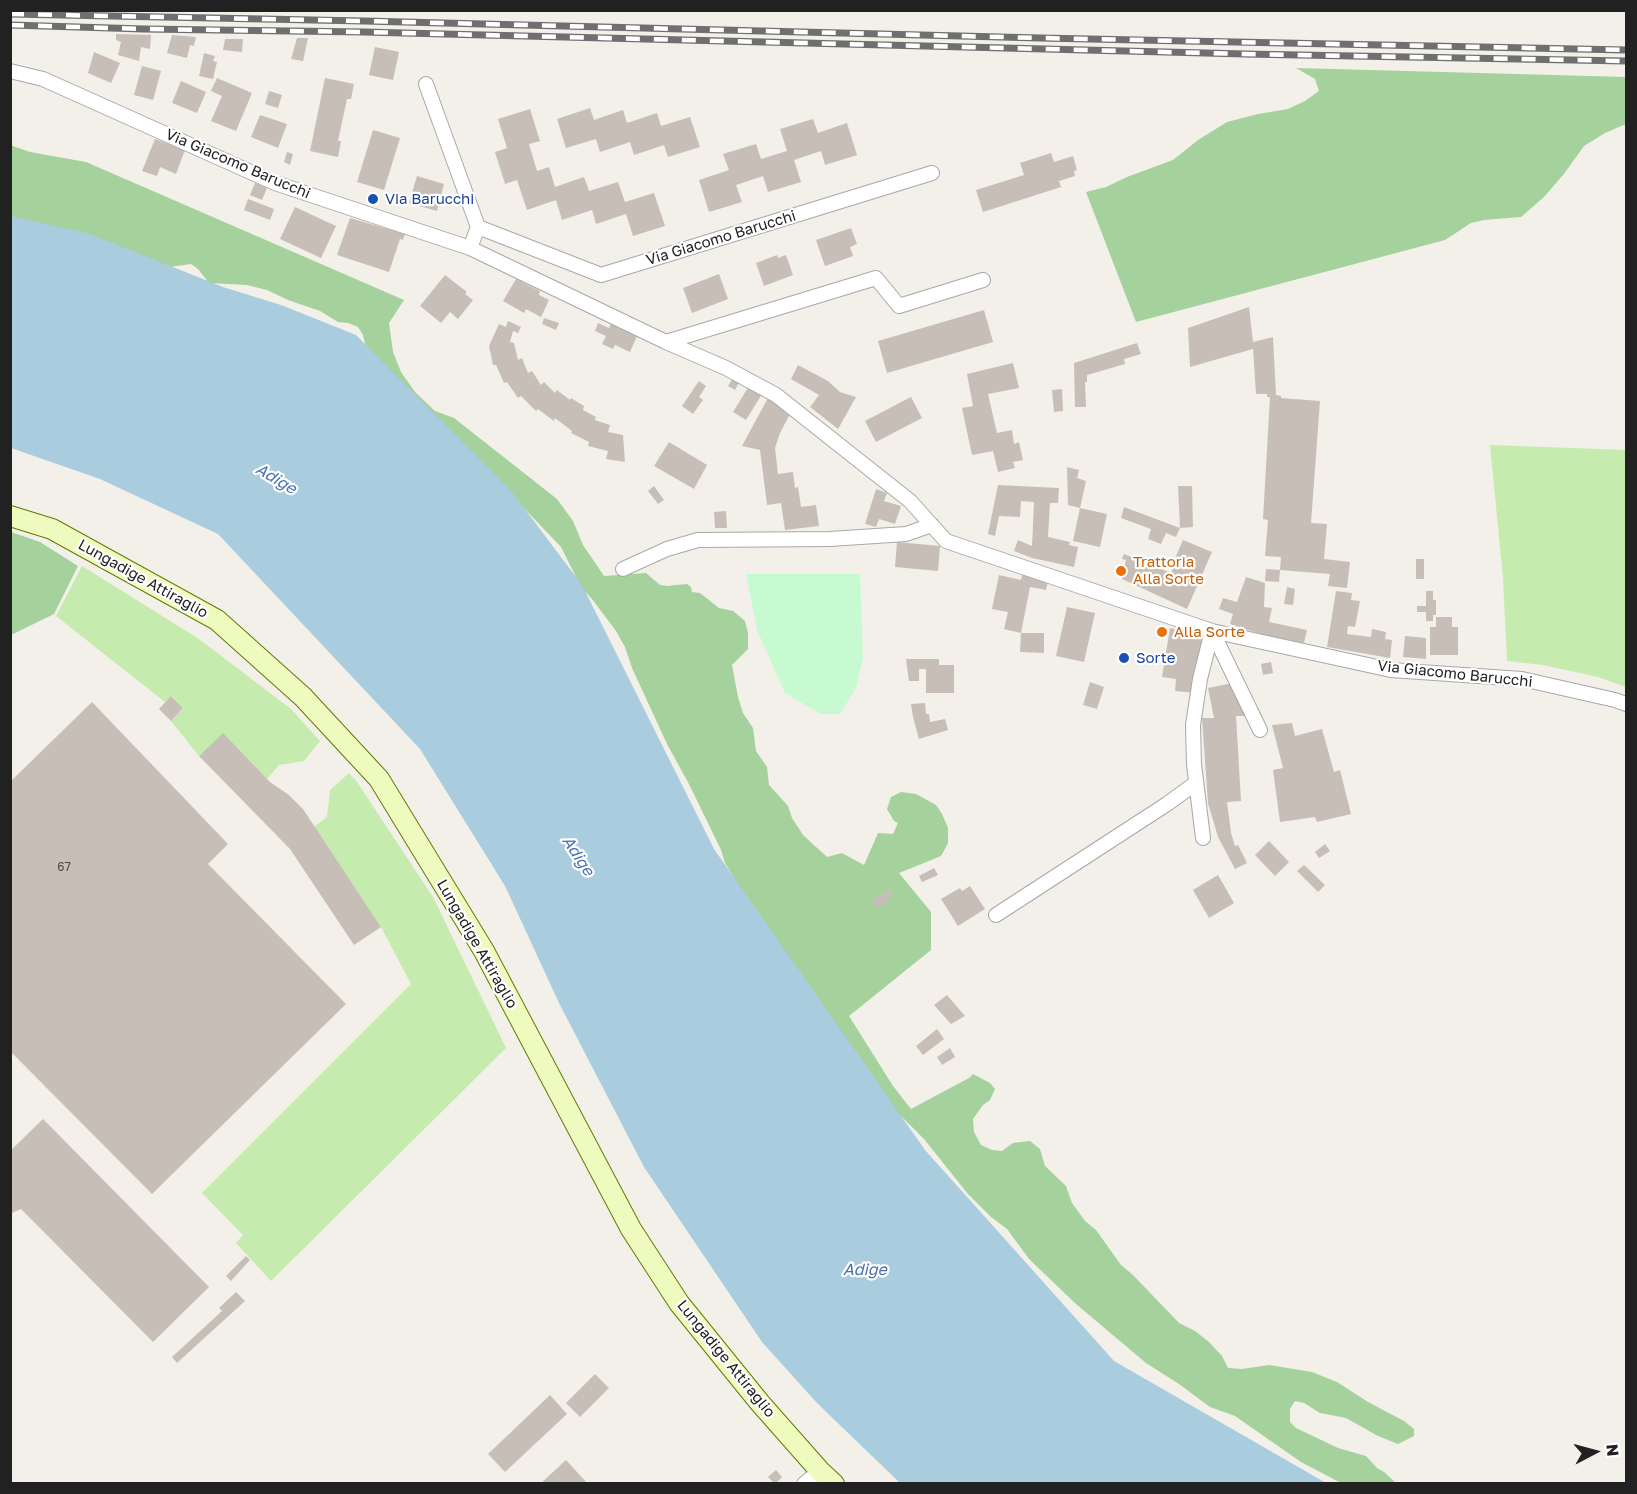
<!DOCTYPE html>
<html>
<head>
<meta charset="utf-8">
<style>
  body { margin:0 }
  #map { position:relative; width:1637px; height:1494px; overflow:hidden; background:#f2f0e8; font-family:"Golos Text",sans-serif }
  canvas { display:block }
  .frame { position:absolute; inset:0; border:12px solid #212121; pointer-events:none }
  .north { position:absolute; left:1565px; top:1422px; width:60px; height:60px; -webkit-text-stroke:4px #fff; paint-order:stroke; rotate:84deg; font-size:16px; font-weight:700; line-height:24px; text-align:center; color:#212121 }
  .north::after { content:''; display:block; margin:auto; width:21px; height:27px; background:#212121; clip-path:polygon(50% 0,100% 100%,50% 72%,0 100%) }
</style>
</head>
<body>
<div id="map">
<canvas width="1637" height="1494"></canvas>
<div class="frame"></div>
<div class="north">N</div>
</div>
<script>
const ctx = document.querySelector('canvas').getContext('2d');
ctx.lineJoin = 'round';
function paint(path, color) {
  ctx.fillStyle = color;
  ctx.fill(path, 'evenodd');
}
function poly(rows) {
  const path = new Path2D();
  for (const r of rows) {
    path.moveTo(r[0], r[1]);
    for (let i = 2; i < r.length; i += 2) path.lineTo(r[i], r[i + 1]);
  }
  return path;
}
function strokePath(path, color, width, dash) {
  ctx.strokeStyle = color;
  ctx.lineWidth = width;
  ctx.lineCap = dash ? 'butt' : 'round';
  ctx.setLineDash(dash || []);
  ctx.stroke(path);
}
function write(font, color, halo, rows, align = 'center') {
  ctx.font = font + ' "Golos Text",sans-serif';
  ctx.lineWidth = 4.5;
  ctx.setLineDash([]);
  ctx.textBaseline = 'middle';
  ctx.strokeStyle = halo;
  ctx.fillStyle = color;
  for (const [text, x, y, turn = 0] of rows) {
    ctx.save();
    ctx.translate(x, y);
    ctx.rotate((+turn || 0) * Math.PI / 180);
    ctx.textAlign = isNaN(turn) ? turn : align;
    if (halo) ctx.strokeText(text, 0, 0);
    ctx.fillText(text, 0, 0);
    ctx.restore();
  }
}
paint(poly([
  [1490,445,1626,450,1626,687,1598,677,1543,665,1507,661,1503,578],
  [82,566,199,639,291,709,320,741,304,761,279,765,267,779,223,734,199,756,171,721,183,708,172,696,165,702,56,616],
  [349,773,357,782,433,897,506,1048,271,1281,236,1243,243,1235,202,1193,411,984,381,927,314,827,327,817,330,790]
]), '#c5ebaf');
paint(poly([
  [1296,68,1626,77,1626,124,1605,133,1584,146,1563,175,1544,197,1521,217,1484,220,1471,223,1445,240,1136,322,1086,192,1106,187,1127,177,1173,160,1198,140,1227,122,1258,114,1288,109,1305,101,1319,91,1315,79],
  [10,145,30,152,86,162,404,300,389,323,393,352,401,372,415,392,435,411,454,418,557,499,573,521,583,545,604,576,646,573,660,585,667,586,687,584,691,587,692,592,700,593,719,608,733,611,745,621,748,633,748,649,732,665,738,697,743,713,753,728,756,751,767,767,769,785,788,806,792,818,803,835,827,857,842,853,864,865,878,833,893,834,898,823,894,821,887,809,891,797,901,792,916,794,936,805,942,814,948,828,948,843,941,856,899,873,931,912,931,950,849,1016,893,1086,911,1109,969,1078,973,1074,990,1083,995,1089,990,1100,983,1105,973,1119,974,1132,981,1145,992,1150,1002,1151,1013,1143,1030,1141,1040,1149,1045,1166,1066,1186,1072,1203,1085,1221,1096,1230,1121,1265,1133,1275,1179,1323,1195,1331,1209,1342,1222,1356,1228,1368,1242,1369,1269,1365,1312,1372,1337,1382,1368,1402,1404,1421,1414,1429,1414,1436,1398,1444,1378,1436,1346,1418,1320,1413,1304,1403,1295,1401,1290,1409,1290,1422,1296,1428,1338,1448,1366,1456,1377,1468,1384,1472,1396,1483,1341,1483,1301,1462,1235,1416,1210,1407,1179,1384,1146,1363,1076,1304,1029,1259,1007,1229,991,1217,968,1194,924,1139,892,1107,750,904,725,863,721,850,690,786,667,744,632,668,625,647,616,631,592,599,581,587,561,547,475,457,367,353,363,335,358,327,348,323,338,322,320,311,288,300,267,290,247,285,209,283,198,269,191,264,170,267,11,227],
  [11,532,40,542,78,566,54,614,11,635]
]), '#a5d19d');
paint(poly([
  [746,574,860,574,863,657,856,688,840,714,821,714,785,693,757,630]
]), '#c7fad1');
paint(poly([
  [11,216,90,234,223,287,281,305,356,335,512,492,582,585,714,849,925,1150,1114,1361,1326,1483,900,1483,817,1403,762,1342,644,1167,560,1005,505,886,420,749,218,534,100,479,11,448]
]), '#a9ccdf');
paint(poly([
  [116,34,151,35,150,49,141,47,139,61,118,55,121,42,116,40],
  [172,35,196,37,194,46,190,45,187,58,167,53],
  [297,38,308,38,303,61,291,59],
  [225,39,243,39,242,52,223,50],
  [375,47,399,52,393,80,369,75],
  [94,52,120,63,111,83,88,73],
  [204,53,215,56,213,61,217,62,213,79,199,76],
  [142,66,161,71,153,100,134,95],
  [217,78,252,93,236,131,211,121,222,96,211,91],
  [325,78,354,84,351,99,347,99,338,141,341,141,338,157,310,151],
  [181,81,206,92,197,113,172,103],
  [269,91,282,95,278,108,265,104],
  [590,108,594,120,623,110,627,123,657,113,661,126,690,117,700,147,668,157,664,145,634,155,630,142,600,152,596,139,566,148,557,119],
  [530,109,540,141,529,144,537,171,549,167,555,187,584,177,589,191,618,182,625,202,654,193,665,226,633,236,626,214,596,224,592,210,562,220,556,200,527,210,517,180,505,184,495,152,507,148,498,119],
  [260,115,287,124,278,148,251,137],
  [813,119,818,133,847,123,857,155,825,165,821,151,794,160,801,182,768,192,763,176,736,185,742,202,709,212,699,180,729,170,723,154,756,144,761,159,787,151,780,129],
  [373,130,400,138,384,190,357,182],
  [155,139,185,150,176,174,160,167,157,176,142,171],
  [287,152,293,154,290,165,284,162],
  [1051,153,1054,162,1073,156,1077,170,1074,171,1075,176,1059,181,1061,187,983,212,976,190,1024,175,1020,163],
  [417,176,444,184,437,211,409,203],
  [255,183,267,188,262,200,250,195],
  [248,199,274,209,270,220,244,210],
  [295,207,336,226,321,258,280,239],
  [350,218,405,234,403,240,400,239,389,272,337,255],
  [851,228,857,244,850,247,853,256,825,266,816,240],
  [777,255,778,258,786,255,793,275,764,286,756,263],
  [719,274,728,299,692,313,683,288],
  [445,275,467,292,465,294,473,300,458,319,450,312,441,323,420,306],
  [516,279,540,291,539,295,549,300,541,317,526,309,524,313,503,301],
  [1249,307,1253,342,1273,337,1276,395,1281,396,1281,398,1320,401,1311,523,1327,524,1324,559,1350,562,1347,588,1328,586,1330,574,1280,570,1281,557,1265,556,1268,520,1263,519,1270,397,1267,397,1267,394,1256,394,1253,349,1190,367,1188,328],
  [984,310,993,342,887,373,878,341],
  [544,318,559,323,556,330,542,324],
  [508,321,521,327,518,333,513,331,510,342,514,343,518,360,522,358,528,373,532,371,541,385,544,382,555,393,557,390,570,400,571,398,584,406,583,410,596,417,595,420,610,425,608,432,623,435,625,462,606,459,608,451,588,446,589,442,571,433,572,431,555,418,554,421,538,409,536,411,521,396,518,398,507,382,504,383,496,365,493,365,489,346,499,324,506,327],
  [598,323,609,328,611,324,637,336,630,352,615,345,613,349,602,344,606,336,595,331],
  [1137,343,1141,354,1124,359,1125,364,1087,375,1087,382,1085,382,1086,407,1075,407,1074,363],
  [1013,363,1019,388,988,394,997,433,1012,430,1014,444,1019,442,1023,460,1013,462,1015,468,998,472,993,451,972,455,962,408,973,406,967,374],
  [798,365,828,381,840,392,856,397,838,429,810,407,819,395,791,379],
  [735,375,741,379,735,390,728,386],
  [699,381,706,386,699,397,703,400,693,414,682,406],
  [749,386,762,394,746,420,733,412],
  [1062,389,1063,411,1054,412,1052,390],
  [769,396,792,410,780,433,775,448,778,474,793,472,795,488,798,487,801,507,816,505,819,526,785,530,781,503,767,505,760,450,742,446],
  [911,397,922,418,876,442,865,421],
  [669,442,707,465,694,489,654,466],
  [1067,467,1079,470,1077,478,1086,481,1080,508,1107,514,1100,547,1073,541,1080,508,1068,505],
  [998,485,1059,488,1058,503,1050,503,1048,537,1070,542,1069,545,1078,547,1074,567,1032,558,1014,551,1018,540,1032,546,1034,502,1021,501,1020,517,999,516,995,536,988,534],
  [654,486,664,500,658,504,648,491],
  [1178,486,1192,486,1193,527,1180,528],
  [876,489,887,493,884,501,901,506,895,524,879,519,876,527,865,524],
  [1124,507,1180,528,1176,537,1166,533,1161,544,1148,539,1151,529,1121,518],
  [726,511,727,528,715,528,714,512],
  [1183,540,1212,552,1187,609,1122,579,1126,560,1122,559,1124,554,1171,573,1175,564,1173,563],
  [897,542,940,546,938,571,895,567],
  [1416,559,1424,559,1424,579,1416,579],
  [1024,569,1049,576,1046,590,1030,587,1021,633,1004,629,1008,612,992,609,999,575,1021,580],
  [1266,569,1280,570,1279,582,1265,581],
  [1246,577,1265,583,1264,607,1272,608,1269,622,1307,630,1304,643,1266,636,1230,624,1233,614,1219,609,1223,598,1237,602],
  [1287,587,1295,589,1293,605,1284,604],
  [1336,591,1352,593,1351,600,1360,601,1355,627,1348,626,1347,634,1371,637,1372,629,1386,632,1385,639,1392,640,1390,658,1327,647],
  [1426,591,1433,591,1433,600,1436,600,1436,615,1433,615,1433,621,1426,621,1426,612,1417,612,1417,606,1426,606],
  [1067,607,1095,613,1084,662,1056,656],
  [1436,617,1452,617,1452,627,1458,627,1458,655,1430,655,1430,627,1436,627],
  [1170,628,1205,636,1195,693,1175,691,1176,679,1162,677],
  [1021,633,1044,633,1044,653,1020,652],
  [1405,636,1426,638,1426,659,1403,657],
  [906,659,939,659,939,665,954,665,954,693,926,693,926,669,919,669,919,681,909,681],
  [1271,662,1273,673,1263,675,1261,664],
  [1090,682,1104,687,1097,709,1083,705],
  [1233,683,1235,695,1240,694,1246,716,1236,716,1241,801,1227,802,1231,833,1235,846,1238,845,1247,863,1235,869,1218,837,1208,803,1202,718,1214,718,1208,688],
  [171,696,183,708,171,721,159,709],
  [92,702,228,844,208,864,346,1004,152,1194,10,1051,10,782],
  [925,703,926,714,929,714,930,722,945,719,948,730,919,739,913,717,911,704],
  [1292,723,1295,736,1322,729,1334,772,1340,770,1351,814,1317,822,1315,817,1280,822,1273,770,1283,768,1272,725],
  [223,733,270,782,289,795,303,809,381,927,354,945,290,849,199,756],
  [1269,841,1289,862,1275,876,1255,855],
  [1325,844,1330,851,1319,858,1315,852],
  [1304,865,1325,885,1318,892,1297,871],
  [934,868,938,875,922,882,919,876],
  [1218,875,1234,903,1209,918,1193,890],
  [970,886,985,909,958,926,941,899,960,888,962,891],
  [890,890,893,896,886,900,887,903,876,908,871,900],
  [947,995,965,1016,951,1024,934,1005],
  [937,1029,944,1039,923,1055,916,1046],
  [950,1048,955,1057,942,1065,937,1057],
  [43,1119,209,1287,153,1342,21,1209,10,1214,10,1151],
  [246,1256,250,1260,231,1281,226,1276],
  [236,1292,245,1301,177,1363,172,1357,222,1311,219,1308],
  [595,1374,609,1388,580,1417,566,1403],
  [550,1395,567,1414,505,1472,488,1454],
  [566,1460,588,1484,540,1484],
  [776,1470,782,1477,775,1484,768,1477]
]), '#c7bfb7');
const street = poly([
  [10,71,43,79,275,183,470,248,666,342,726,368,776,395,910,501,946,541,1212,631,1391,670,1522,679,1615,700,1626,704],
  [426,84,478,227],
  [470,248,478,227,601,275,932,173],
  [666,342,876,278,899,306,983,280],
  [623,569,667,549,698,540,830,539,906,534,932,525],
  [1212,631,1260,730],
  [1203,838,1194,764,1193,725,1200,679,1212,631],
  [996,915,1167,804,1196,783],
  [804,1484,820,1471]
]);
const secondary = poly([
  [10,516,52,529,217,620,303,697,379,779,484,951,631,1229,679,1303,760,1403,820,1471,834,1484]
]);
strokePath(street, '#a8a8a8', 16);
strokePath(secondary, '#607c05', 22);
strokePath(street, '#fff', 14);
strokePath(secondary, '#effabe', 20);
const rail = poly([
  [10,14,364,21,1040,38,1626,50],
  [10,25,144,29,364,32,1245,54,1626,61]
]);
strokePath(rail, '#6f6f6f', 7);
strokePath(rail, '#fff', 4.5, [14]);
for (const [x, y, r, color] of [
  [373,199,6,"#1a4fb4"],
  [1121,571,6,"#e8710a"],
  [1162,632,6,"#e8710a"],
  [1124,658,6,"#1a4fb4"]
]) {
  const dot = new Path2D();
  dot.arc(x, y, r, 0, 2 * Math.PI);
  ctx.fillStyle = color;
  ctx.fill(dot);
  strokePath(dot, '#fff', 2);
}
write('12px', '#4a4846', null, [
  ["67",64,867]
]);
write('15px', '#212121', '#fff', [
  ["Via Giacomo Barucchi",238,164,23],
  ["Via Giacomo Barucchi",721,238,-17],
  ["Lungadige Attiraglio",143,579,29],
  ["Via Giacomo Barucchi",1455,674,6],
  ["Lungadige Attiraglio",477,944,60],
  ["Lungadige Attiraglio",726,1359,51]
]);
write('15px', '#164399', '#fff', [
  ["Via Barucchi",385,199],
  ["Sorte",1136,658]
], 'left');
write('15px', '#c56008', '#fff', [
  ["Trattoria",1133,562],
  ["Alla Sorte",1133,579],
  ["Alla Sorte",1174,632]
], 'left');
write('italic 16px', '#4c72b3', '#fff', [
  ["Adige",276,479,31],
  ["Adige",578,856,57],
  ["Adige",865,1270]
]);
</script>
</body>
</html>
